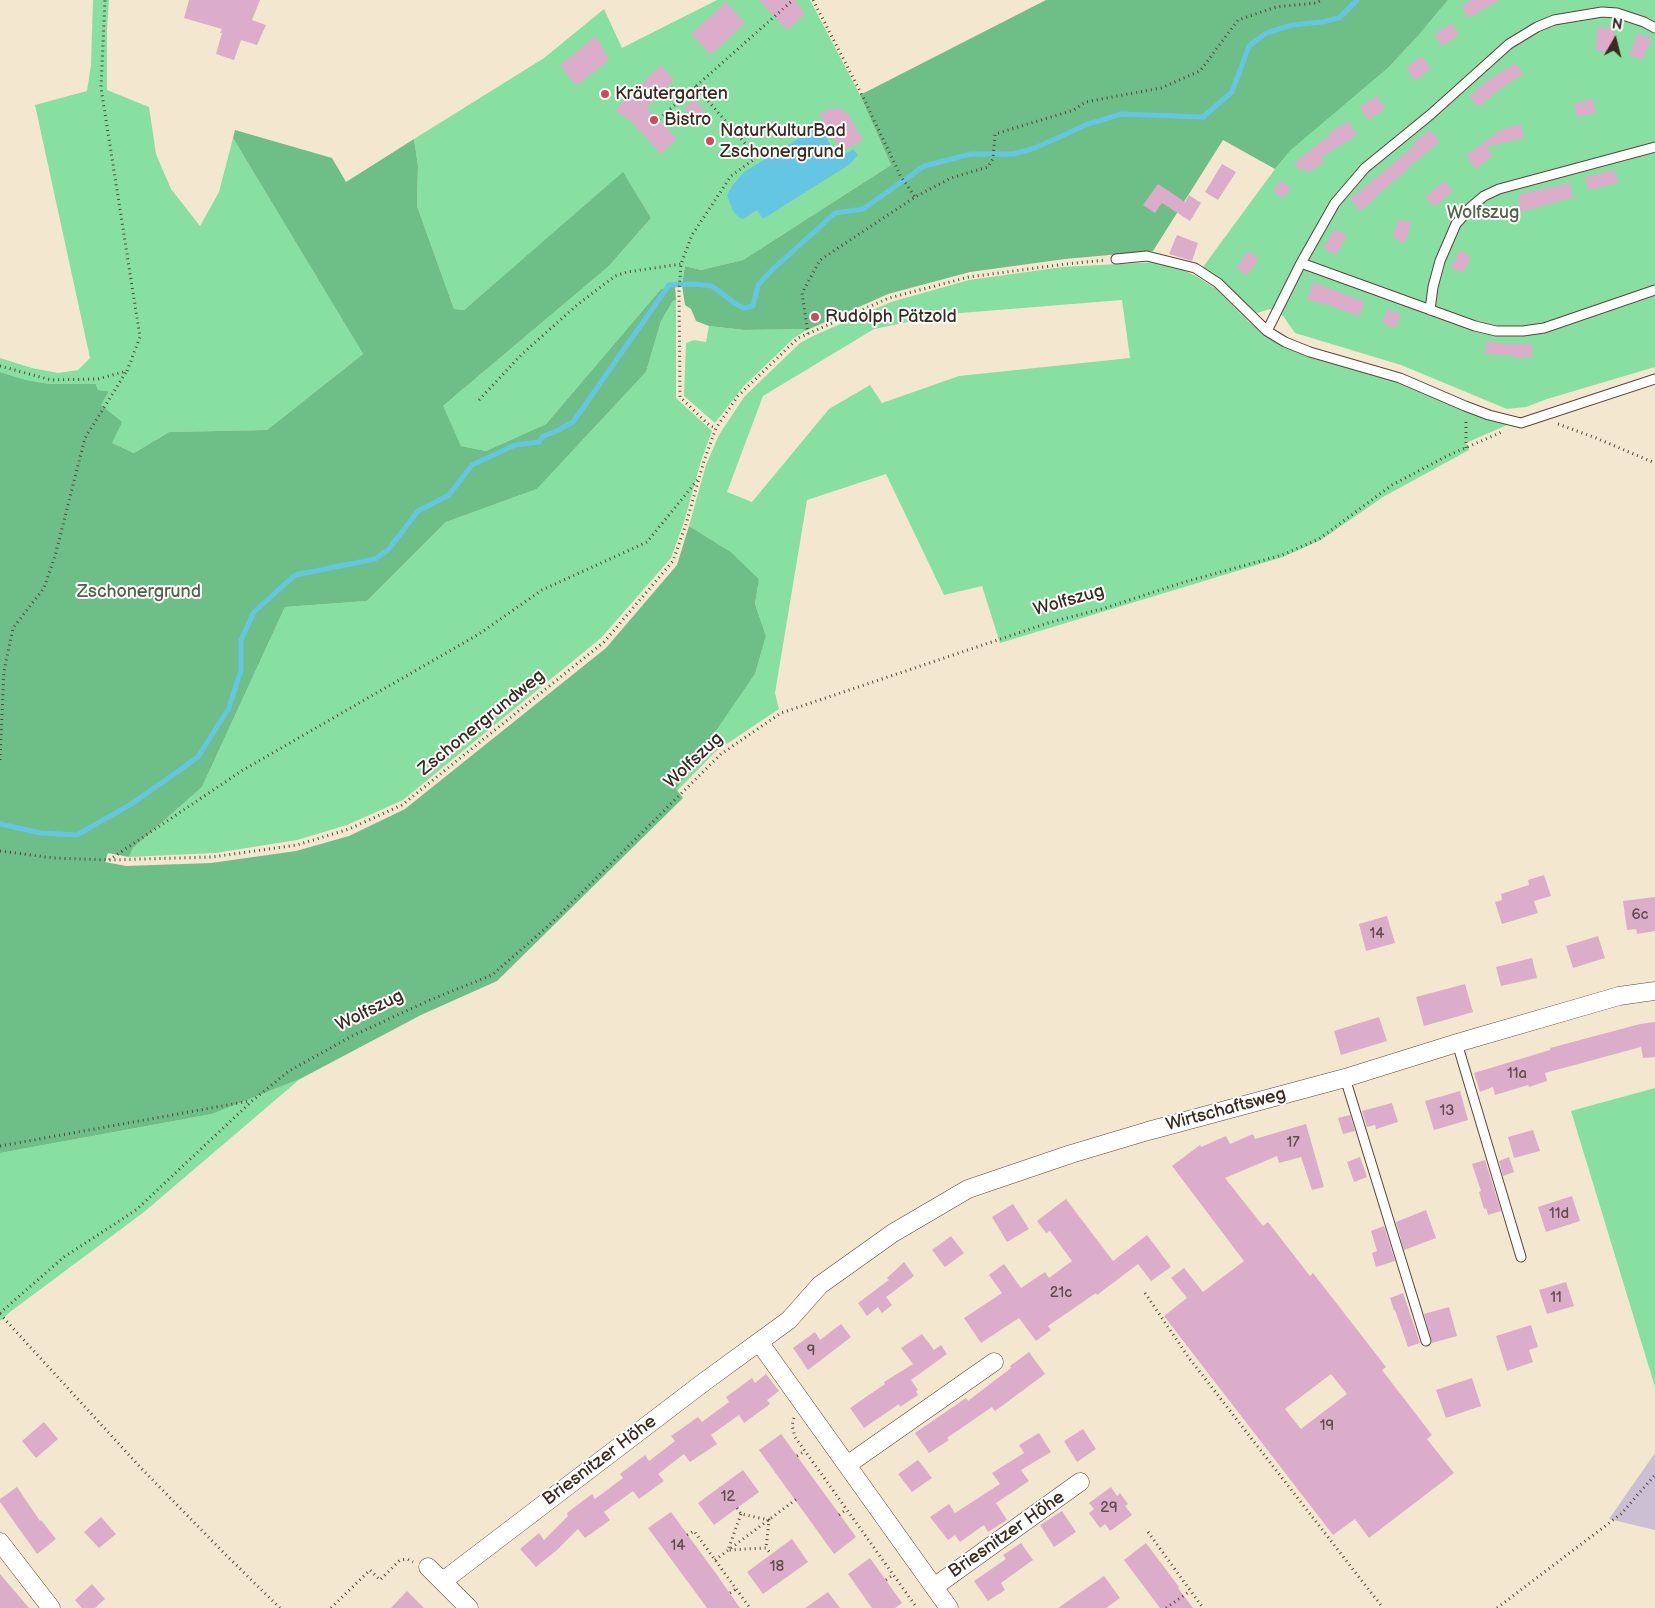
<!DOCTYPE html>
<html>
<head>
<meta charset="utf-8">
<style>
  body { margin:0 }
  #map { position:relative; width:1655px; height:1608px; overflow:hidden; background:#f4e7d0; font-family:"Balsamiq Sans",sans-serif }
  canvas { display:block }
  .north { position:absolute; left:1590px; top:15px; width:50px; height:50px; -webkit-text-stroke:4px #fff; paint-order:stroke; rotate:8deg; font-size:14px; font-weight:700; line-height:20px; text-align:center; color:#3b2a1e }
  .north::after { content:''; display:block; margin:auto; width:18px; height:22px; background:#3b2a1e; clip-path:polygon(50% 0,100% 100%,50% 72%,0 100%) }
</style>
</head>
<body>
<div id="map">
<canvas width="1655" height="1608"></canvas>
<div class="north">N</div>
</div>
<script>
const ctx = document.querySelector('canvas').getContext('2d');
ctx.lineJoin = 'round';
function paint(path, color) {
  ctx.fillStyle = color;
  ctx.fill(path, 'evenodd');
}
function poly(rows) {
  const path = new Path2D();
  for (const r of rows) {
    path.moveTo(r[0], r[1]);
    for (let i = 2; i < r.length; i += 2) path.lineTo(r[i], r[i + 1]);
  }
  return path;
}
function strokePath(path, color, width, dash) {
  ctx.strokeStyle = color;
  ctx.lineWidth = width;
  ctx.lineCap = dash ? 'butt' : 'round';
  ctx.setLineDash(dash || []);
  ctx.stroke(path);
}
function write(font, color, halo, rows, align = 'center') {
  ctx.font = font + ' "Balsamiq Sans",sans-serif';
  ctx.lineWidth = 4;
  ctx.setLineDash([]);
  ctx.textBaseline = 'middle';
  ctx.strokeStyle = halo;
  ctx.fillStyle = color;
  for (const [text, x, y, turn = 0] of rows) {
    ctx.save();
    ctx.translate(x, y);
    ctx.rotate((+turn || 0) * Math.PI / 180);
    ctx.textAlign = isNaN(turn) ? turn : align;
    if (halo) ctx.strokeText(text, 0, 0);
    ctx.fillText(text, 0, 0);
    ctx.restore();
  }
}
paint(poly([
  [1655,1453,1655,1530,1609,1519]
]), '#ccbed3');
paint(poly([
  [93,0,109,0,107,30,107,90,149,107,156,154,171,189,200,226,219,192,233,138,363,354,267,430,169,432,134,453,112,443,101,404,109,391,98,390,96,384,50,384,26,380,0,372,0,358,32,368,58,373,78,370,90,358,35,105,87,91,91,65],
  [717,0,810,0,860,95,891,165,743,260,701,270,685,266,682,285,661,289,546,424,486,451,461,446,442,407,609,266,651,218,623,173,464,310,454,309,417,206,418,166,414,139,544,58,604,9,622,48],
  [1448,0,1655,0,1655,367,1547,399,1526,407,1507,409,1401,365,1295,333,1283,316,1270,309,1257,313,1203,267,1275,169,1291,150,1388,68,1417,37],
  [1156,262,1172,265,1196,276,1216,289,1251,324,1286,347,1320,360,1401,383,1473,414,1507,425,1466,443,1469,450,1383,497,1321,540,1283,557,1000,643,982,586,944,595,886,474,807,500,775,693,779,709,716,751,677,791,675,789,755,674,766,636,755,604,759,579,731,552,689,526,706,465,719,435,744,397,800,343,815,335,891,302,969,280,1063,267],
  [1122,300,1130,358,959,376,882,403,870,385,829,409,752,502,727,492,763,396,874,329,948,314],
  [676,300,676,398,712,431,701,461,684,522,671,558,601,638,403,800,347,825,297,840,215,853,129,857,133,848,202,787,285,607,367,601,446,522,537,489,646,372,661,321,673,301],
  [709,326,745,330,803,329,805,331,794,338,743,387,715,423,684,396,686,343,694,340,706,342],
  [300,1079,144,1212,10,1312,0,1321,0,1153,212,1114],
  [1655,1088,1655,1387,1571,1111]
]), '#88dfa2');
paint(poly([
  [1046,0,1448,0,1417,37,1388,68,1291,150,1275,169,1223,140,1153,251,1065,259,970,272,888,294,805,331,803,329,745,330,709,326,696,321,691,309,685,305,682,285,685,266,701,270,743,260,891,165,860,95],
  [235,130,332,158,346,182,414,139,418,166,417,206,454,309,464,310,623,172,651,218,609,266,443,406,461,446,486,451,546,424,661,289,675,286,676,300,673,301,661,321,646,372,537,489,446,522,367,601,285,607,202,787,133,848,129,857,108,853,105,862,126,866,211,863,296,851,349,836,405,809,606,648,677,565,689,526,731,552,759,579,755,604,766,636,755,674,676,789,683,798,497,981,421,1015,300,1079,212,1114,0,1153,0,372,26,380,50,384,96,384,98,390,109,391,101,405,122,422,112,443,134,453,169,432,267,430,363,354,233,138]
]), '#6ebe88');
paint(poly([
  [819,126,839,158,853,149,858,155,850,164,763,219,757,210,743,219,738,217,732,209,727,195,733,185,744,172]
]), '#65c6e3');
strokePath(poly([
  [0,824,41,833,77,835,133,803,198,757,229,708,241,670,241,640,254,612,295,575,375,559,388,550,418,511,449,495,472,465,515,445,539,442,543,436,557,431,573,422,669,285,696,284,712,286,736,304,744,308,753,306,758,285,773,269,835,213,863,209,924,166,971,154,1013,154,1035,148,1088,124,1122,114,1203,117,1232,92,1249,46,1266,33,1292,25,1322,22,1339,18,1357,0]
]), '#65c6e3', 5);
paint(poly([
  [189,0,260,0,252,20,266,25,257,45,241,40,234,60,216,54,222,33,220,33,222,29,184,18],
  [759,0,795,0,805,14,787,30],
  [1472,0,1500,0,1468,18,1461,6],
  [726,2,745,23,711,55,691,34],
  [1451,23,1459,35,1442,46,1434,35],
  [1597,27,1615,28,1613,52,1596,51],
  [1638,33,1652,39,1642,60,1629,55],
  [596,36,609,60,576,86,560,65],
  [1421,56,1431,68,1416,81,1406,68],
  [1515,63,1523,74,1497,91,1479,107,1469,97,1487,81],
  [661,65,674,80,647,108,677,139,661,154,626,116,625,118,615,110],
  [1377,96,1385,109,1368,120,1360,107],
  [1593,99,1596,113,1577,117,1574,104],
  [694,100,706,112,696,122,684,109],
  [829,109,840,109,847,112,863,140,842,152,819,114],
  [1348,121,1357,135,1321,157,1324,162,1311,171,1306,171,1304,168,1300,171,1294,163,1330,135,1329,133],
  [1521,124,1524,138,1486,147,1493,156,1475,169,1466,155,1500,131,1500,130],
  [1430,130,1440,142,1407,168,1408,169,1374,198,1375,199,1360,211,1350,199,1415,145,1413,143],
  [1222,164,1236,172,1218,200,1205,192],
  [1615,170,1618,183,1588,190,1585,177],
  [1280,180,1291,188,1283,198,1273,191],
  [1444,181,1453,191,1437,205,1432,205,1425,197],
  [1570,183,1573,198,1541,206,1541,207,1521,212,1518,200,1521,194],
  [1158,184,1185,202,1189,195,1201,203,1190,221,1162,203,1155,213,1143,205],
  [1398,219,1411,223,1405,243,1393,238],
  [1335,229,1347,236,1336,255,1323,248],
  [1177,235,1198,243,1192,261,1169,254],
  [1460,250,1471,257,1463,273,1451,267],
  [1248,251,1259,259,1247,275,1236,268],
  [1313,282,1365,302,1359,316,1323,303,1323,304,1307,299],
  [1388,309,1401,314,1395,328,1382,323],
  [1486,341,1502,343,1502,344,1532,344,1532,357,1515,358,1515,356,1485,354],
  [1544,875,1551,896,1534,901,1538,913,1502,924,1495,902,1502,900,1501,894,1529,885,1528,880],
  [1655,897,1655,931,1637,934,1636,929,1627,930,1623,901],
  [1387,916,1395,943,1366,951,1359,924],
  [1598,936,1605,958,1573,968,1566,946],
  [1532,958,1537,978,1501,986,1496,967],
  [1465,984,1473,1012,1424,1026,1416,997],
  [1379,1017,1387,1041,1341,1055,1334,1031],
  [1655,1022,1655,1057,1643,1058,1641,1047,1545,1073,1547,1081,1529,1087,1528,1085,1495,1095,1493,1087,1480,1092,1474,1073,1550,1050,1550,1048,1640,1024],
  [1460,1091,1468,1120,1434,1130,1425,1101],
  [1392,1103,1398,1122,1376,1129,1375,1125,1367,1127,1362,1111],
  [1350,1115,1355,1131,1343,1134,1338,1118],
  [1306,1124,1324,1187,1312,1190,1301,1157,1279,1163,1277,1156,1225,1178,1263,1226,1268,1222,1310,1276,1313,1273,1386,1367,1382,1370,1432,1435,1427,1439,1454,1473,1369,1538,1355,1519,1333,1535,1164,1316,1187,1298,1171,1278,1184,1268,1203,1292,1244,1261,1172,1166,1200,1145,1201,1147,1226,1136,1230,1144,1253,1134,1255,1139],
  [1331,1374,1347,1394,1301,1429,1285,1409],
  [1533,1130,1540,1151,1514,1158,1508,1137],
  [1360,1157,1367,1177,1354,1182,1347,1162],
  [1509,1157,1514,1172,1503,1176,1499,1161],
  [1485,1160,1501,1211,1488,1215,1486,1208,1484,1209,1479,1192,1481,1191,1472,1164],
  [1572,1196,1580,1221,1546,1232,1538,1207],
  [1066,1199,1113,1261,1147,1235,1171,1267,1151,1281,1138,1264,1097,1295,1096,1293,1048,1326,1051,1330,1036,1341,1019,1318,981,1343,964,1318,1002,1293,989,1275,1004,1264,1021,1288,1045,1272,1049,1278,1072,1261,1050,1231,1046,1233,1037,1221],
  [1013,1204,1029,1229,1007,1242,992,1217],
  [1426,1210,1436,1238,1404,1250,1396,1222],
  [1384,1226,1395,1261,1376,1267,1372,1253,1377,1251,1371,1231],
  [951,1236,964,1253,945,1267,932,1250],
  [904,1262,914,1276,886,1297,892,1305,882,1313,878,1307,867,1316,858,1303,889,1280,887,1278],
  [1566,1282,1574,1306,1547,1314,1539,1290],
  [1403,1293,1420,1343,1408,1347,1395,1310,1394,1310,1390,1298],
  [1449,1307,1457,1336,1432,1343,1424,1314],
  [841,1324,851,1337,808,1370,793,1348,815,1332,820,1340],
  [1531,1325,1538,1347,1529,1350,1533,1362,1507,1371,1496,1336],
  [922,1334,934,1350,941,1345,947,1354,911,1380,918,1390,916,1391,918,1395,900,1407,899,1404,864,1428,850,1408,885,1384,884,1382,913,1364,901,1348],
  [1029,1352,1045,1374,995,1411,992,1407,947,1438,949,1440,929,1453,915,1433,966,1398,968,1401,1011,1368,1010,1366],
  [766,1374,779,1391,767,1400,770,1404,744,1423,739,1415,711,1435,717,1444,690,1462,684,1454,658,1474,664,1481,639,1499,633,1491,604,1512,610,1520,585,1538,578,1529,557,1550,536,1567,520,1549,539,1533,544,1540,568,1516,567,1513,592,1494,595,1499,623,1478,620,1474,645,1455,649,1461,675,1441,671,1436,698,1417,702,1422,729,1402,726,1397,752,1378,755,1383],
  [1472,1378,1481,1406,1446,1418,1436,1390],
  [44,1422,58,1439,36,1458,22,1441],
  [1083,1429,1096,1449,1077,1462,1064,1441],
  [1039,1433,1051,1452,1021,1470,1029,1481,996,1503,1007,1520,988,1532,984,1525,960,1542,955,1535,948,1540,930,1517,949,1504,955,1513,1000,1484,992,1473,1024,1453,1019,1445],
  [781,1434,856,1537,834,1554,759,1450],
  [918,1460,932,1478,912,1492,898,1474],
  [743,1470,759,1492,714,1525,698,1503],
  [17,1487,40,1521,41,1520,56,1539,37,1554,0,1502,0,1499],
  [1111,1487,1117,1496,1120,1493,1128,1504,1125,1506,1132,1515,1110,1531,1105,1524,1100,1528,1089,1513,1094,1509,1089,1503],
  [1062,1511,1076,1532,1054,1547,1040,1525],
  [671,1512,717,1575,740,1608,707,1608,648,1528],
  [101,1517,116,1534,99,1548,84,1532],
  [792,1539,808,1562,763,1594,747,1572],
  [1021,1543,1033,1560,1001,1583,1005,1590,988,1601,974,1581,1006,1559,1003,1555],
  [1146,1543,1179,1587,1178,1588,1193,1608,1160,1608,1124,1560],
  [870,1558,902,1603,895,1608,872,1608,848,1574],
  [0,1574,29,1608,0,1608],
  [1104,1576,1120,1598,1106,1608,1058,1608],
  [92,1584,105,1599,95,1608,82,1608,75,1600],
  [407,1591,424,1608,391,1608],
  [828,1592,840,1608,805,1608]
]), '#dbadca');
const lane = poly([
  [1116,259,1147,256,1195,268,1218,283,1267,331,1285,342,1310,352,1400,378,1465,406,1489,415,1521,423,1655,379],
  [1301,263,1475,326,1496,331,1523,331,1544,328,1655,290],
  [1430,310,1433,287,1440,261,1456,224,1471,207,1484,196,1499,189,1655,147],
  [1267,331,1301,263,1335,203,1365,168,1430,115,1509,44,1537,27,1554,20,1602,12,1617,13,1644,22,1655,28],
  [1457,1043,1521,1257],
  [1345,1078,1426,1341]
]);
const street = poly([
  [759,1342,949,1608],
  [847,1465,994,1362],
  [0,1542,51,1608],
  [428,1567,469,1608],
  [443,1581,704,1382,789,1320,820,1285,893,1233,968,1189,1071,1154,1148,1131,1345,1078,1457,1043,1619,996,1655,991],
  [934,1587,1080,1482]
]);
strokePath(lane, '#574639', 11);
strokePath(street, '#574639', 19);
strokePath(poly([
  [813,0,864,99,900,175,915,197],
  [695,86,757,157,731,176,692,235,681,264,679,292,680,397,710,426,716,428],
  [659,119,793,0],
  [808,334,802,293,820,260,915,197,951,178,988,167,993,159,995,134,1074,110,1085,102,1161,88,1200,71,1238,20,1276,7,1316,3,1322,0],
  [0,366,51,380,98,379,127,371,140,337,101,88,105,0],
  [479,400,521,355,577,305,615,276,627,272,681,264],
  [1558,424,1596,438,1655,463],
  [1466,448,1466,419],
  [0,760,4,671,13,628,44,588,55,556,85,438,126,372],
  [0,851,54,858,109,860,212,857,297,845,349,829,402,805,604,642,673,561,686,524,704,461,716,428,738,396,798,338,889,298,969,277,1066,264,1106,260],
  [109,860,243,770,479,634,542,590,647,542,699,478],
  [0,1146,250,1101],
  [1145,1293,1189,1358,1383,1608],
  [0,1313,64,1257,136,1210,252,1101,289,1071,352,1036,430,1000,492,975,546,928,721,754,781,713,1048,623,1105,608,1181,583,1282,555,1319,539,1392,485,1447,456,1504,431],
  [0,1314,140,1467,224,1553,280,1608],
  [794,1418,792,1425,795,1437,917,1608],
  [797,1456,805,1451],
  [737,1508,741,1514,769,1520,766,1548],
  [741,1514,728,1550,766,1548,771,1554],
  [839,1515,847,1509],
  [1148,1532,1203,1608],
  [687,1535,694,1531,750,1608],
  [715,1560,798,1498],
  [886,1580,893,1575],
  [730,1593,736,1589],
  [331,1608,370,1570,380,1580,400,1560,407,1559,413,1562],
  [1166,1608,1190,1591],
  [1497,1608,1621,1514,1655,1475]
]), '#574639', 3, [1, 4]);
strokePath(lane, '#fff', 9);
strokePath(street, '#fff', 18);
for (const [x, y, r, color] of [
  [605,94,5,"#d1495b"],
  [654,120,5,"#d1495b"],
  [710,141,5,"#d1495b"],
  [815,317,5,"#d1495b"]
]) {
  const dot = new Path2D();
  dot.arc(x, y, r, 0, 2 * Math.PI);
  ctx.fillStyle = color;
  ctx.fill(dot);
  strokePath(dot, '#fff', 2);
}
write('15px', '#634b49', null, [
  ["6c",1640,915],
  ["14",1377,934],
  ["11a",1517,1074],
  ["13",1447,1111],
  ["17",1293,1143],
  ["11d",1559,1214],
  ["21c",1061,1293],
  ["11",1556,1298],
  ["9",811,1351],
  ["19",1327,1426],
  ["12",728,1497],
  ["29",1109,1508],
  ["14",678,1546],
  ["18",777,1567]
]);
write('18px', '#3b2a1e', '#fff', [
  ["Kräutergarten",615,94],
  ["Bistro",664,120],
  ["NaturKulturBad",720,131],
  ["Zschonergrund",720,152],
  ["Rudolph Pätzold",825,317]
], 'left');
write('18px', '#526046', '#fff', [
  ["Wolfszug",1483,213],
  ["Zschonergrund",139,592]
]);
write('18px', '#3b2a1e', '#fff', [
  ["Wolfszug",1069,601,-16],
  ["Zschonergrundweg",482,723,-39],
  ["Wolfszug",694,761,-43],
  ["Wolfszug",370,1011,-26],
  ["Wirtschaftsweg",1226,1110,-15],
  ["Briesnitzer Höhe",600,1461,-37],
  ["Briesnitzer Höhe",1007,1535,-35]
]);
</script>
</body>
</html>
